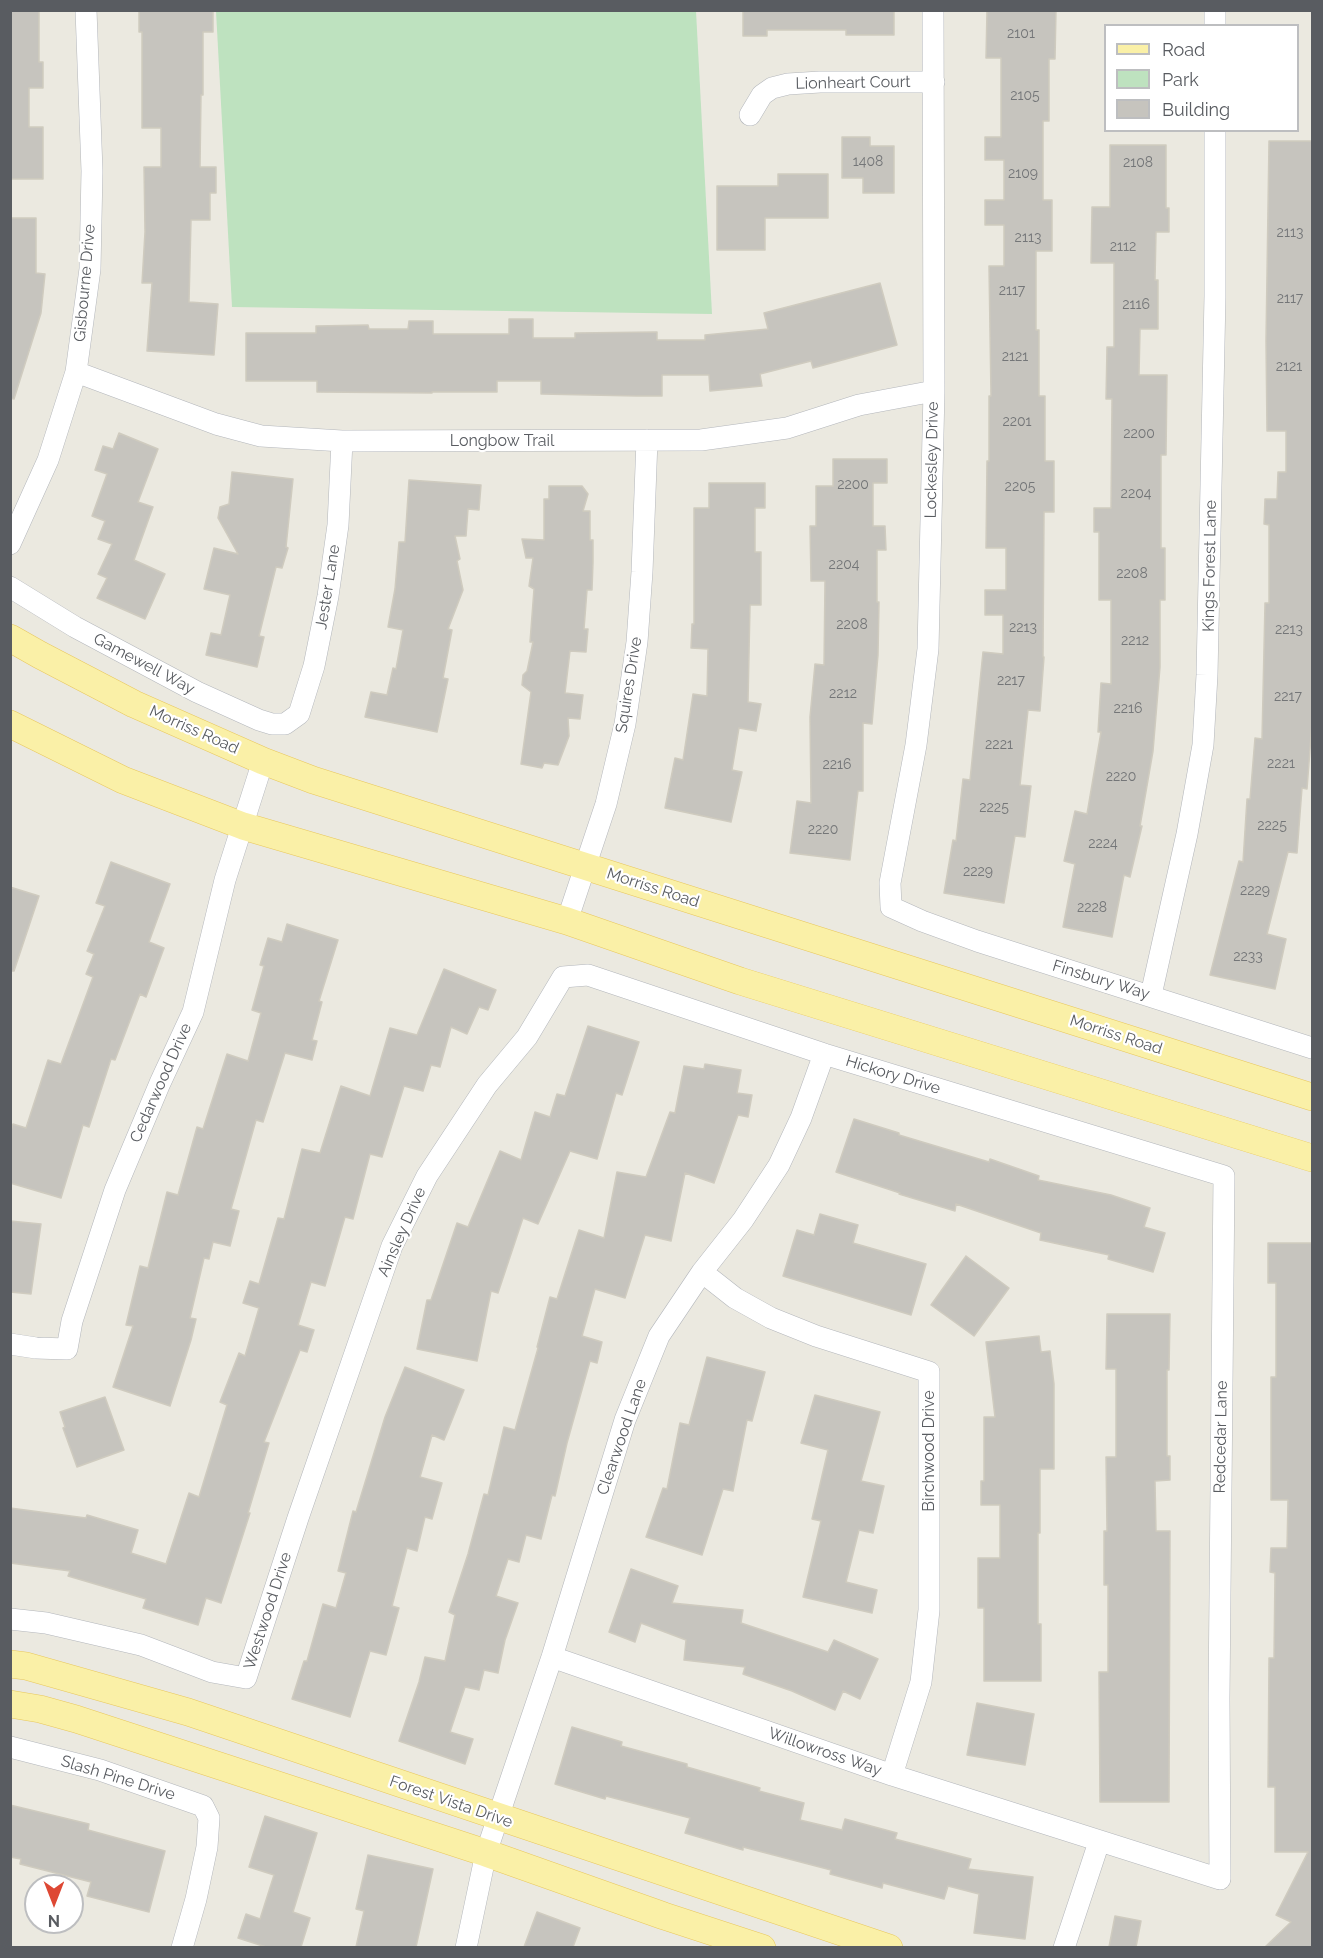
<!DOCTYPE html>
<html>
<head>
<meta charset="utf-8">
<style>
  body { margin:0 }
  #map { position:relative; width:1323px; height:1958px; overflow:hidden; background:#ebe9e0; font-family:Raleway,sans-serif }
  canvas { display:block }
  .frame { position:absolute; inset:0; border:12px solid #595c61; pointer-events:none }
  .legend { position:absolute; left:1104px; top:24px; width:195px; height:108px; box-sizing:border-box; background:#fff; border:2px solid #bdbec0; margin:0; padding:8px 10px; list-style:none; font-size:18px; color:#595c61 }
  .legend li { display:flex; align-items:center; gap:12px; height:30px }
  .legend b { width:30px; border:2px solid #bdbec0 }
  .north { position:absolute; left:24px; top:1874px; width:60px; height:60px; box-sizing:border-box; background:#fff; border:2px solid #bdbec0; border-radius:50%; rotate:180deg; font-size:16px; font-weight:700; line-height:24px; text-align:center; color:#595c61 }
  .north::after { content:''; display:block; margin:auto; width:21px; height:27px; background:#de4834; clip-path:polygon(50% 0,100% 100%,50% 72%,0 100%) }
</style>
</head>
<body>
<div id="map">
<canvas width="1323" height="1958"></canvas>
<div class="frame"></div>
<ul class="legend">
<li><b style="height:8px;background:#faf0a7"></b>Road</li>
<li><b style="height:16px;background:#bee2bf"></b>Park</li>
<li><b style="height:16px;background:#c6c4be"></b>Building</li>
</ul>
<div class="north">N</div>
</div>
<script>
const ctx = document.querySelector('canvas').getContext('2d');
ctx.lineJoin = 'round';
function paint(path, color) {
  ctx.fillStyle = color;
  ctx.fill(path, 'evenodd');
}
function poly(rows) {
  const path = new Path2D();
  for (const r of rows) {
    path.moveTo(r[0], r[1]);
    for (let i = 2; i < r.length; i += 2) path.lineTo(r[i], r[i + 1]);
  }
  return path;
}
function strokePath(path, color, width, dash) {
  ctx.strokeStyle = color;
  ctx.lineWidth = width;
  ctx.lineCap = dash ? 'butt' : 'round';
  ctx.setLineDash(dash || []);
  ctx.stroke(path);
}
function write(font, color, halo, rows, align = 'center') {
  ctx.font = font + ' Raleway,sans-serif';
  ctx.lineWidth = 4.5;
  ctx.setLineDash([]);
  ctx.textBaseline = 'middle';
  ctx.strokeStyle = halo;
  ctx.fillStyle = color;
  for (const [text, x, y, turn = 0] of rows) {
    ctx.save();
    ctx.translate(x, y);
    ctx.rotate((+turn || 0) * Math.PI / 180);
    ctx.textAlign = isNaN(turn) ? turn : align;
    if (halo) ctx.strokeText(text, 0, 0);
    ctx.fillText(text, 0, 0);
    ctx.restore();
  }
}
paint(poly([
  [216,11,696,11,712,314,232,307]
]), '#bee2bf');
const building = poly([
  [10,10,39,10,39,62,43,62,43,88,29,88,29,127,43,127,43,179,10,179,10,10],
  [139,10,213,10,213,32,203,32,203,95,201,95,200,167,216,167,216,193,210,193,210,220,191,220,189,302,218,304,214,355,147,351,152,283,142,283,145,232,144,167,161,167,161,128,142,128,142,32,139,32,139,10],
  [743,10,894,10,894,35,846,35,846,30,767,30,767,36,743,36,743,10],
  [987,10,1056,10,1055,59,1049,59,1049,121,1043,121,1043,200,1052,200,1052,251,1036,251,1036,330,1039,330,1039,396,1045,396,1045,461,1054,461,1054,512,1044,512,1043,657,1044,657,1040,711,1028,710,1020,785,1031,786,1025,837,1015,836,1004,903,944,893,953,840,956,841,963,779,970,780,983,652,1003,654,1003,615,985,615,985,590,1006,590,1006,548,986,548,987,461,989,461,989,396,991,396,989,266,1004,266,1004,225,985,225,985,200,1004,200,1004,160,985,160,985,137,1001,137,1001,58,986,58,987,10],
  [842,137,870,137,870,146,894,146,894,193,863,193,863,178,842,178,842,137],
  [1269,141,1312,141,1312,723,1307,789,1302,788,1297,853,1288,852,1267,934,1286,939,1275,989,1210,975,1239,861,1243,862,1247,799,1250,799,1255,738,1262,739,1265,603,1269,603,1269,525,1264,524,1265,499,1277,499,1278,472,1286,472,1286,431,1267,431,1266,341,1269,141],
  [1110,145,1166,145,1166,208,1169,208,1169,232,1156,232,1155,280,1158,280,1158,329,1140,329,1139,375,1167,375,1166,455,1161,455,1161,548,1165,548,1165,600,1160,600,1160,667,1153,751,1140,826,1142,826,1130,877,1124,875,1112,937,1063,927,1075,864,1064,861,1075,811,1087,814,1101,732,1098,732,1101,683,1111,684,1111,600,1099,600,1099,532,1094,532,1094,508,1111,508,1112,399,1106,399,1107,347,1114,347,1114,263,1091,263,1092,207,1110,207,1110,145],
  [778,174,828,174,828,218,765,218,765,250,717,250,717,186,778,186,778,174],
  [10,218,36,218,36,273,45,274,41,313,14,399,10,398,10,218],
  [880,283,897,345,813,368,811,361,760,374,762,386,710,391,709,375,662,375,662,396,637,396,541,394,541,381,497,381,497,392,432,392,432,393,317,392,317,381,246,381,246,333,316,333,316,326,368,325,369,329,408,329,409,321,433,321,433,334,509,334,509,319,533,319,533,338,575,338,575,333,657,332,657,340,705,340,705,335,768,329,764,313,880,283],
  [119,433,158,449,138,502,153,507,134,560,165,574,145,619,97,598,107,578,98,574,112,544,98,539,105,521,92,516,107,474,95,470,103,446,113,449,119,433],
  [833,459,887,459,887,483,873,483,873,526,885,526,886,550,877,550,877,602,879,602,878,655,872,724,863,723,863,791,858,791,850,860,790,853,797,801,811,803,810,717,815,664,824,665,825,581,811,581,810,526,816,526,816,486,833,486,833,459],
  [232,472,293,479,286,547,288,548,282,568,276,567,259,636,264,637,257,667,206,655,211,633,221,635,230,595,204,589,214,548,238,554,218,518,220,507,229,504,232,472],
  [409,480,481,485,479,510,468,509,466,536,455,536,460,559,457,561,463,590,448,629,452,630,443,678,448,679,437,732,365,717,371,692,387,695,393,668,396,669,403,630,388,627,395,589,399,542,405,542,409,480],
  [709,483,765,483,765,508,755,508,755,552,761,552,761,605,750,605,748,702,761,704,756,731,739,728,732,770,742,772,731,822,665,808,675,758,683,760,693,694,707,696,708,649,691,648,692,624,694,624,694,508,709,508,709,483],
  [549,486,582,486,588,494,583,511,590,511,590,540,593,540,593,562,592,590,587,590,584,629,588,629,586,652,570,651,565,693,583,695,580,719,568,718,569,736,558,765,544,763,542,768,521,764,531,692,522,685,523,675,527,671,533,642,530,642,534,589,529,586,533,558,526,558,522,539,544,540,544,499,549,499,549,486],
  [111,862,170,884,149,942,164,948,146,997,140,994,115,1060,111,1059,89,1127,83,1125,61,1198,10,1183,10,1133,13,1124,26,1128,48,1060,61,1064,93,977,86,974,94,954,87,951,105,906,96,903,111,862],
  [10,887,39,896,14,971,10,971,10,887],
  [287,924,338,940,319,1001,322,1002,312,1040,317,1041,312,1060,285,1053,263,1122,256,1120,231,1209,239,1211,230,1246,213,1242,209,1259,204,1258,190,1318,196,1319,191,1340,170,1406,113,1387,133,1326,126,1325,140,1266,148,1268,167,1192,178,1195,197,1127,203,1129,227,1054,248,1061,261,1013,252,1010,264,966,260,965,268,938,282,942,287,924],
  [444,969,496,990,488,1010,479,1007,467,1034,451,1027,440,1067,431,1065,423,1091,404,1086,382,1157,370,1154,353,1219,345,1217,325,1286,311,1282,298,1325,314,1330,307,1352,300,1350,264,1442,269,1443,248,1513,250,1513,221,1603,206,1598,198,1625,143,1608,146,1599,68,1576,70,1571,10,1563,10,1508,86,1518,87,1515,138,1530,131,1553,166,1564,189,1493,199,1497,227,1405,220,1402,239,1353,245,1356,259,1308,243,1303,250,1281,259,1284,278,1218,284,1219,302,1149,320,1153,341,1086,370,1096,390,1028,417,1035,444,969],
  [588,1026,639,1042,622,1095,616,1093,597,1159,570,1151,538,1224,523,1218,498,1293,491,1291,477,1361,417,1349,427,1300,431,1300,457,1223,468,1227,500,1151,521,1160,535,1112,550,1117,557,1094,565,1096,588,1026],
  [705,1064,741,1070,737,1093,752,1095,748,1117,738,1115,714,1183,685,1173,671,1241,645,1235,625,1298,595,1289,582,1336,602,1342,597,1363,590,1361,567,1443,555,1496,552,1495,541,1539,526,1535,519,1562,508,1559,496,1596,518,1603,505,1640,498,1673,484,1670,479,1690,465,1687,450,1732,473,1739,465,1764,399,1741,419,1682,425,1657,445,1661,455,1615,449,1612,468,1554,484,1494,488,1495,504,1427,515,1430,538,1348,537,1347,550,1297,557,1299,579,1230,604,1238,617,1172,646,1177,670,1112,675,1113,684,1066,704,1069,705,1064],
  [854,1119,899,1133,899,1135,989,1162,990,1159,1039,1176,1038,1180,1111,1195,1150,1208,1144,1227,1165,1233,1153,1272,1108,1259,1109,1255,1040,1240,1041,1233,956,1204,955,1211,899,1194,900,1193,836,1172,854,1119],
  [820,1214,858,1225,853,1243,926,1264,911,1315,783,1276,797,1230,814,1235,820,1214],
  [10,1221,41,1224,31,1294,10,1292,10,1221],
  [1268,1243,1312,1243,1312,1947,1265,1947,1291,1922,1276,1915,1308,1852,1275,1852,1275,1787,1268,1787,1269,1658,1274,1658,1275,1573,1270,1572,1271,1548,1287,1548,1288,1500,1271,1500,1271,1377,1276,1377,1276,1283,1268,1283,1268,1243],
  [966,1256,1009,1288,974,1336,931,1305,966,1256],
  [1107,1314,1170,1314,1169,1370,1167,1370,1167,1456,1170,1456,1170,1480,1155,1481,1156,1531,1170,1531,1169,1802,1100,1802,1099,1672,1108,1672,1108,1585,1104,1585,1104,1531,1107,1531,1106,1457,1116,1457,1116,1369,1106,1369,1107,1314],
  [1039,1336,1041,1352,1050,1351,1054,1384,1054,1469,1040,1469,1040,1533,1038,1533,1038,1624,1041,1624,1041,1681,984,1681,984,1608,978,1608,978,1558,1000,1558,1000,1505,981,1505,981,1481,984,1481,984,1417,995,1417,986,1342,1039,1336],
  [707,1357,765,1372,752,1421,747,1420,733,1491,723,1489,702,1555,646,1537,663,1488,667,1489,680,1423,689,1425,707,1357],
  [405,1367,464,1390,444,1440,432,1435,420,1477,442,1483,432,1519,425,1517,417,1551,407,1548,392,1606,399,1608,386,1655,370,1651,350,1717,292,1699,304,1661,307,1661,323,1604,336,1608,346,1573,338,1571,353,1511,356,1512,385,1417,405,1367],
  [815,1395,880,1412,861,1481,884,1486,873,1533,859,1530,846,1582,877,1590,872,1613,803,1597,821,1521,812,1519,828,1450,801,1443,815,1395],
  [105,1397,124,1450,77,1467,63,1428,65,1427,60,1412,105,1397],
  [631,1569,678,1586,672,1603,743,1610,741,1623,828,1652,834,1640,878,1659,860,1699,843,1691,835,1710,792,1691,743,1674,745,1667,684,1660,686,1640,641,1623,635,1642,609,1632,631,1569],
  [977,1703,1034,1714,1025,1765,967,1755,977,1703],
  [572,1727,622,1742,621,1746,687,1764,687,1767,760,1788,759,1791,804,1803,800,1820,842,1830,845,1819,897,1833,895,1839,971,1859,968,1869,1033,1877,1025,1939,974,1933,979,1894,948,1886,944,1899,883,1883,882,1888,830,1874,831,1870,743,1847,743,1850,685,1833,690,1818,606,1796,605,1799,555,1784,572,1727],
  [10,1805,89,1824,88,1830,165,1851,149,1912,87,1896,91,1882,20,1864,21,1859,10,1857,10,1805],
  [265,1816,317,1833,293,1912,310,1918,301,1947,266,1947,238,1938,246,1914,260,1919,274,1875,249,1867,265,1816],
  [368,1855,433,1869,416,1947,356,1947,364,1911,356,1909,368,1855],
  [537,1912,580,1928,573,1947,524,1947,537,1912],
  [1115,1916,1141,1921,1136,1947,1109,1947,1115,1916]
]);
paint(building, '#c6c4be');
strokePath(building, '#cfcbbf', 1.5);
const minor = poly([
  [933,10,934,391,928,649,916,745,890,883,891,907,922,921,977,941,1312,1048],
  [1215,10,1215,26],
  [750,115,762,95,772,88,788,84,820,82,934,82],
  [76,372,216,424,261,436,342,441,701,440,787,428,859,405,934,391],
  [10,544,48,460,76,372,90,269,92,171,86,10],
  [10,587,75,627,197,692,259,720,272,724,285,724,299,714,314,666,328,596,338,525,342,441],
  [567,921,606,804,625,724,637,642,642,572,647,440],
  [1151,995,1187,834,1203,745,1207,675,1215,296,1215,130],
  [702,1272,735,1298,771,1318,816,1336,929,1372,929,1610,921,1682,892,1775],
  [10,1344,36,1348,67,1349,72,1321,115,1190,160,1083,193,1012,225,880,263,761],
  [10,1619,46,1623,141,1645,212,1672,246,1678,298,1518,392,1246,427,1176,487,1085,527,1037,563,977,588,975,824,1054,1224,1176,1219,1698,1220,1879,892,1775,552,1657],
  [10,1747,100,1770,203,1806,209,1818,207,1847,196,1899,182,1948],
  [466,1948,486,1853,552,1657,625,1420,659,1336,702,1272,743,1220,779,1165,801,1118,824,1054],
  [1064,1948,1099,1842]
]);
const major = poly([
  [10,638,40,655,134,704,263,761,313,780,1312,1097],
  [10,724,123,780,243,826,567,921,740,981,1312,1158],
  [10,1664,26,1666,188,1712,889,1948],
  [10,1704,40,1709,76,1719,486,1853,664,1916,762,1948]
]);
strokePath(minor, '#b3b6bb', 22);
strokePath(major, '#e8c75d', 28);
strokePath(minor, '#fff', 21);
strokePath(major, '#faf0a7', 27);
write('14px', '#747678', null, [
  ["2101",1021,34],
  ["2105",1025,96],
  ["1408",868,162],
  ["2108",1138,163],
  ["2109",1023,174],
  ["2113",1290,233],
  ["2113",1028,238],
  ["2112",1123,247],
  ["2117",1012,291],
  ["2117",1290,299],
  ["2116",1136,305],
  ["2121",1015,357],
  ["2121",1289,367],
  ["2201",1017,422],
  ["2200",1139,434],
  ["2200",853,485],
  ["2205",1020,487],
  ["2204",1136,494],
  ["2204",844,565],
  ["2208",1132,574],
  ["2208",852,625],
  ["2213",1023,628],
  ["2213",1289,630],
  ["2212",1135,641],
  ["2217",1011,681],
  ["2212",843,694],
  ["2217",1288,697],
  ["2216",1128,709],
  ["2221",999,745],
  ["2221",1281,764],
  ["2216",837,765],
  ["2220",1121,777],
  ["2225",994,808],
  ["2225",1272,826],
  ["2220",823,830],
  ["2224",1103,844],
  ["2229",978,872],
  ["2229",1255,891],
  ["2228",1092,908],
  ["2233",1248,957]
]);
write('16px', '#595c61', '#fff', [
  ["Lionheart Court",853,83,-1],
  ["Gisbourne Drive",85,283,-85],
  ["Longbow Trail",502,441],
  ["Lockesley Drive",932,460,-89],
  ["Kings Forest Lane",1210,566,-89],
  ["Jester Lane",328,587,-81],
  ["Gamewell Way",144,664,28],
  ["Squires Drive",629,685,-81],
  ["Morriss Road",194,730,24],
  ["Morriss Road",653,888,18],
  ["Finsbury Way",1101,980,17],
  ["Morriss Road",1116,1035,18],
  ["Hickory Drive",893,1075,17],
  ["Cedarwood Drive",161,1083,-66],
  ["Ainsley Drive",402,1232,-66],
  ["Clearwood Lane",622,1437,-71],
  ["Redcedar Lane",1221,1437,-89],
  ["Birchwood Drive",929,1451,-90],
  ["Westwood Drive",268,1611,-72],
  ["Willowross Way",825,1752,19],
  ["Slash Pine Drive",118,1778,17],
  ["Forest Vista Drive",451,1802,19]
]);
</script>
</body>
</html>
